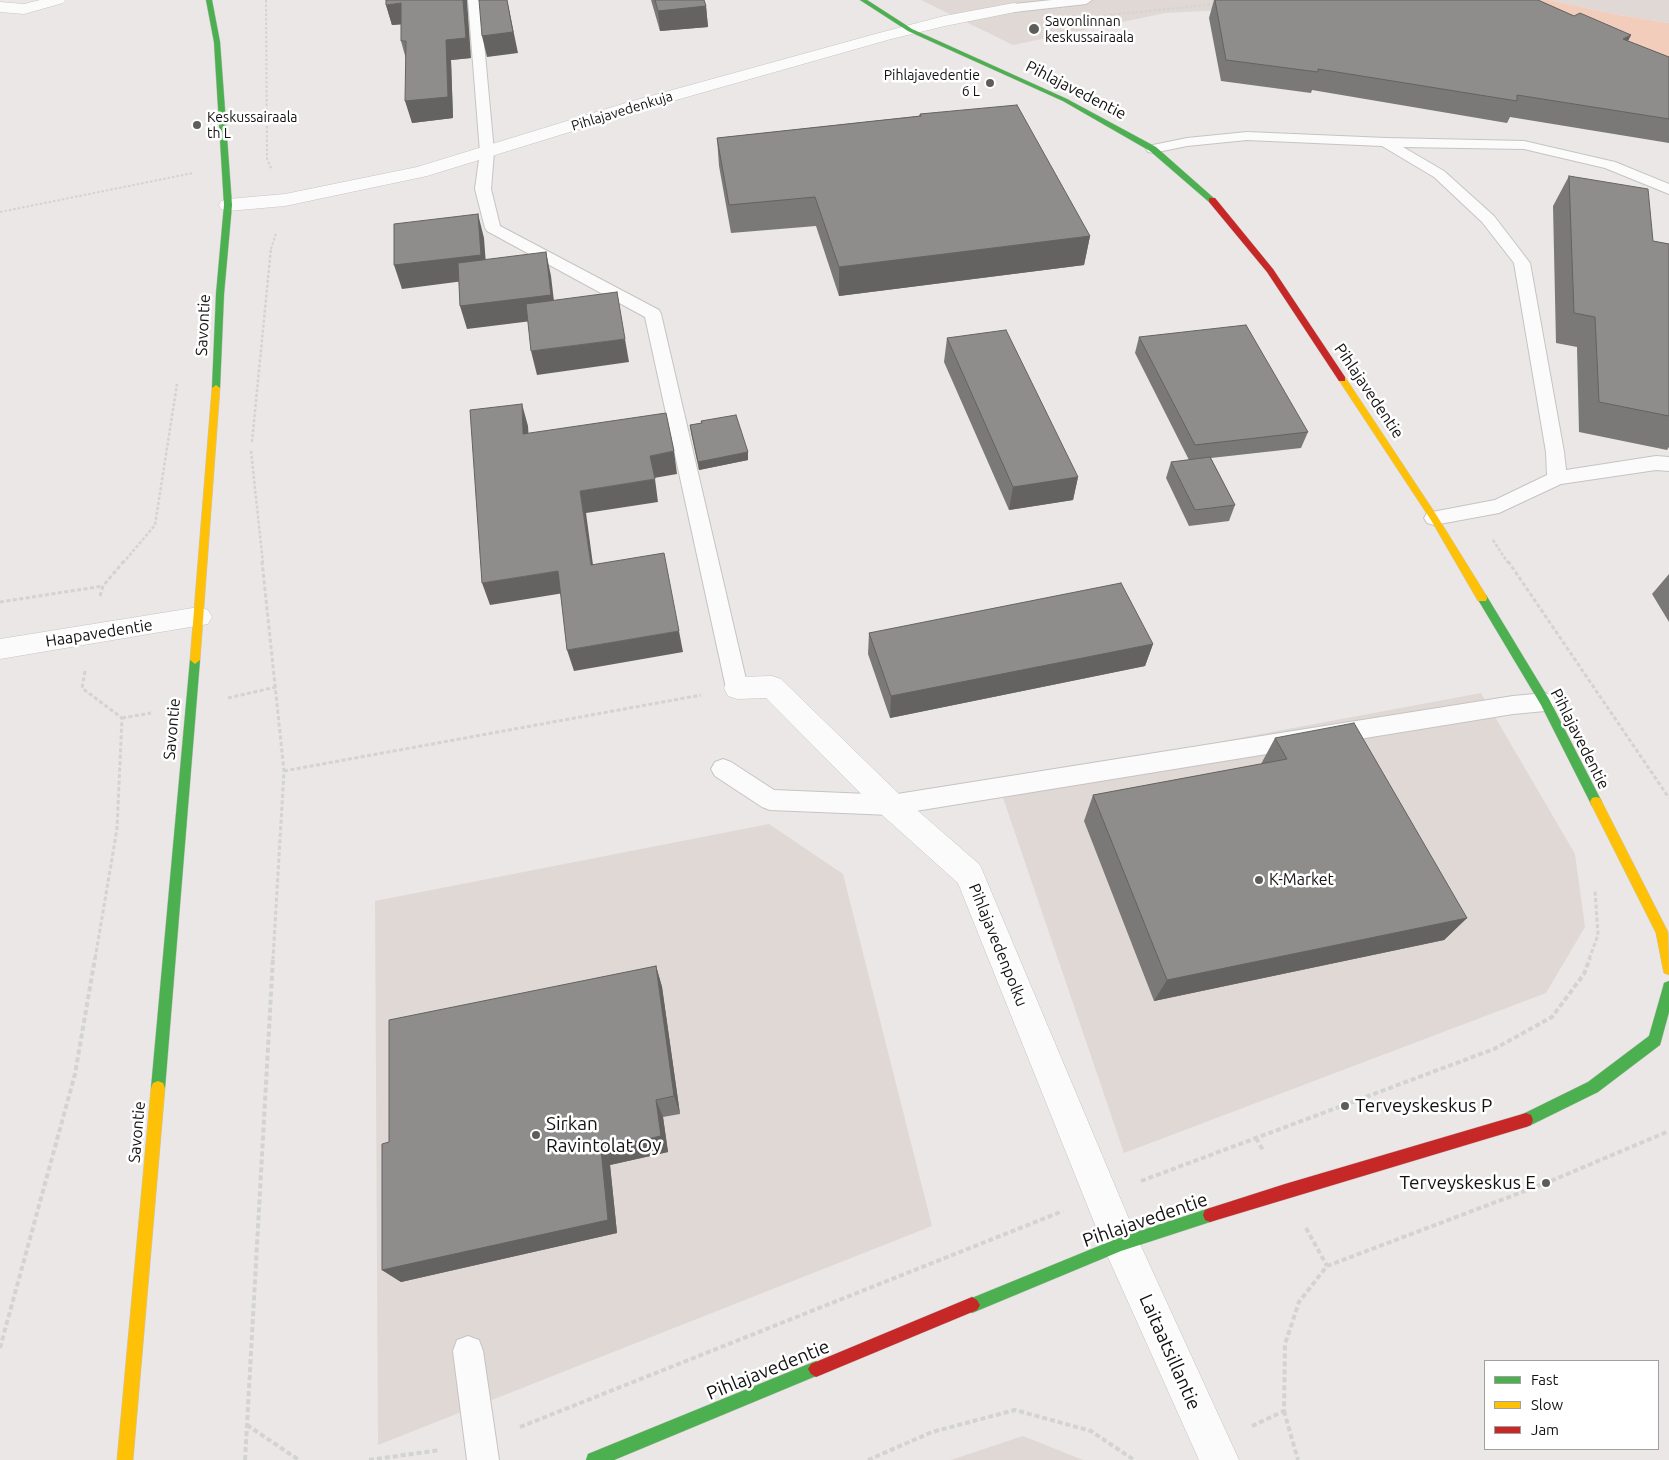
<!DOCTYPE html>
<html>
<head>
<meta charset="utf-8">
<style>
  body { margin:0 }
  #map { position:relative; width:1669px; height:1460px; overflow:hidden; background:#eae7e6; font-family:Ubuntu,sans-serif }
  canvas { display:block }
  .legend { position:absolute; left:1484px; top:1360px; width:175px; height:90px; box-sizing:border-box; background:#fff; border:1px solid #a1a0a0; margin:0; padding:6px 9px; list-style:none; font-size:15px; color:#141212 }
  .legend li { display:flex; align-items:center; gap:10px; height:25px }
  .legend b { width:25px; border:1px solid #a1a0a0 }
</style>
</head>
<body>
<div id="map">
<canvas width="1669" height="1460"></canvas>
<ul class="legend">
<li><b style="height:6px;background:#4caf50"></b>Fast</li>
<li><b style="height:6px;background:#ffc107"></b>Slow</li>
<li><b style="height:6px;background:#c62828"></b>Jam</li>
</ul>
</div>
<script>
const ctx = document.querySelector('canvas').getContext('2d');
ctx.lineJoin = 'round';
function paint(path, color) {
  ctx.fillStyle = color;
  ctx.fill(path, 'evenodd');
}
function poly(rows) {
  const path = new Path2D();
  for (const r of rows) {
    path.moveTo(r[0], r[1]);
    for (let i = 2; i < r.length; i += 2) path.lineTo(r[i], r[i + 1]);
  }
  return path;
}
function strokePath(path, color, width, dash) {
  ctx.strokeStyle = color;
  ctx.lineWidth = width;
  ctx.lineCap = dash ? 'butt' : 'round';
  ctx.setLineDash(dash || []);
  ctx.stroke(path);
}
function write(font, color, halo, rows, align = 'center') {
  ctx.font = font + ' Ubuntu,sans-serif';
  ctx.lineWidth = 5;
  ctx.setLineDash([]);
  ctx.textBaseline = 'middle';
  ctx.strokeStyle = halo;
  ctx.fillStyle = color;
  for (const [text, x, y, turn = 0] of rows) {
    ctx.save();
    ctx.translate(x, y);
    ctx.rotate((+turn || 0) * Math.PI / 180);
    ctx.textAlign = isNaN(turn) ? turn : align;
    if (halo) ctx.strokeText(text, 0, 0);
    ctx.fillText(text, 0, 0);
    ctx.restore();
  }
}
paint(poly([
  [921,0,1424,0,1165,13,1013,45],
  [1549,0,1669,0,1669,23,1613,14],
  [1481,693,1575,854,1585,927,1546,993,1124,1153,998,783],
  [769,824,843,874,932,1226,378,1445,375,901],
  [1023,1436,1083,1460,951,1460]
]), '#e0d8d5');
paint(poly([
  [1509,0,1549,0,1613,14,1669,23,1669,69]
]), '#f3cdbc');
const lane = poly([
  [468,0,480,0,494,152,491,189,500,226,659,310,661,314,748,688,745,694,737,697,729,694,726,688,645,317,487,231,485,228,475,189,480,152,468,0],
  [1052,0,1092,0,1086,4,1014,12,1008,8,1014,4,1052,0],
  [1247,132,1386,138,1524,141,1615,162,1669,184,1669,194,1605,168,1524,149,1403,147,1444,171,1494,216,1530,263,1564,452,1566,470,1656,456,1669,457,1669,471,1656,470,1561,484,1499,513,1434,525,1427,523,1424,518,1427,513,1495,500,1547,475,1546,452,1514,263,1482,222,1434,177,1382,146,1247,140,1187,146,1153,153,1148,152,1146,149,1148,146,1187,138,1247,132],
  [1545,693,1553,696,1556,702,1553,708,1545,711,1513,714,891,815,770,810,762,807,715,776,711,769,715,762,723,759,731,762,774,790,891,795,1513,696,1545,693],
  [468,1336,479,1340,483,1351,499,1460,467,1460,453,1351,457,1340,468,1336]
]);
const street = poly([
  [40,0,66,0,63,3,24,14,0,12,0,2,24,4,40,0],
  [1014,3,1020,5,1022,8,1020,11,945,26,891,39,641,110,427,176,285,206,228,211,221,209,219,205,221,201,228,199,285,194,417,167,629,102,879,33,944,16,1014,3],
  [199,607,208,610,212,617,208,624,0,659,0,639,199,607],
  [772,676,781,679,901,796,980,865,1134,1231,1239,1460,1199,1460,1108,1257,958,883,881,814,766,698,737,699,728,696,724,688,728,680,737,677,772,676]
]);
const fast = poly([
  [206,0,212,0,220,42,232,205,224,294,220,388,216,391,212,388,216,294,224,205,214,42,206,0],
  [860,0,867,0,912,29,1067,99,1156,147,1216,200,1209,202,1150,151,1063,101,908,31,860,0],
  [1482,594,1486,595,1549,699,1602,802,1600,806,1596,807,1592,806,1541,705,1477,598,1482,594],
  [195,656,200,660,165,1088,163,1093,158,1095,153,1093,151,1088,190,660,195,656],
  [1669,981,1669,1012,1660,1045,1598,1092,1531,1125,1526,1127,1521,1125,1519,1120,1521,1115,1588,1082,1649,1036,1663,987,1664,983,1669,981],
  [1210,1208,1215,1210,1217,1215,1215,1220,1210,1222,1121,1251,972,1313,967,1310,964,1305,967,1300,1121,1237,1210,1208],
  [816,1361,821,1364,824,1369,821,1374,614,1460,586,1460,588,1454,816,1361]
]);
const slow = poly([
  [1342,376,1345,377,1437,516,1486,595,1487,598,1486,601,1478,601,1431,520,1338,379,1342,376],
  [216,385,220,388,200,660,195,664,190,660,212,388,216,385],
  [1596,797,1600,798,1668,932,1669,975,1664,973,1663,969,1656,933,1590,802,1592,798,1596,797],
  [158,1081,163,1083,165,1088,133,1460,117,1460,151,1088,153,1083,158,1081]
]);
const jam = poly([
  [1209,198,1215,198,1273,269,1345,377,1345,381,1339,381,1267,272,1209,202,1209,198],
  [1526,1113,1531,1115,1533,1120,1531,1125,1526,1127,1210,1222,1205,1220,1203,1215,1205,1210,1210,1208,1285,1184,1526,1113],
  [972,1297,977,1300,980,1305,977,1310,816,1377,811,1374,808,1369,811,1364,972,1297]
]);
strokePath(lane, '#c6c4c3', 2);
strokePath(street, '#c6c4c3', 1);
strokePath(fast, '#c6c4c3', 1);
strokePath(slow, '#c6c4c3', 1);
strokePath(jam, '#c6c4c3', 1);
strokePath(poly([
  [266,0,267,159,272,170],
  [1109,15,1215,4],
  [0,212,193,173],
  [271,249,276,233]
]), '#d3d3d2', 2, [2.5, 2]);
strokePath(poly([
  [252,442,271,248],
  [251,451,263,563],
  [1493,540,1508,563],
  [123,563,155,525,177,384]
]), '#d3d3d2', 2.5, [3, 2]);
strokePath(poly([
  [262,561,284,771,273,959],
  [1508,561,1669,798],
  [100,596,103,586,124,561],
  [0,602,103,586],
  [85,671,82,688,122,718,117,829,95,959],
  [228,698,276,687],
  [122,718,151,713],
  [284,771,701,695],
  [1589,959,1598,935,1595,890]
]), '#d3d3d2', 3, [4, 2.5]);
strokePath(poly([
  [1256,1138,1264,1152],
  [1141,1181,1494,1049,1552,1017,1584,974,1590,958],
  [1306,1228,1327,1266],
  [0,1348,75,1074,95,958],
  [1284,1411,1298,1460],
  [247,1425,299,1460],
  [1252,1426,1284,1411,1285,1344,1299,1302,1327,1266,1546,1183,1669,1131],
  [520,1427,1063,1211],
  [245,1460,273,958],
  [369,1460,440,1450],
  [868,1460,932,1432,1015,1410,1091,1431,1134,1460]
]), '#d3d3d2', 4, [5, 3]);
paint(lane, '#fcfbfb');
paint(street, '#fcfbfb');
paint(fast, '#4caf50');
paint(slow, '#ffc107');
paint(jam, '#c62828');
paint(poly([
  [651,0,704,0,706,6,708,27,660,31],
  [1214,0,1538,0,1574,16,1631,35,1628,41,1669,57,1669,143,1510,117,1507,123,1312,90,1311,93,1221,81,1209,18],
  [386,5,471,58,451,60,453,118,412,123,406,59,401,41,401,24,392,25],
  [920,114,1090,236,1084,265,839,296,816,226,731,233,719,166,717,138,919,116],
  [1569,176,1653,241,1669,244,1669,447,1667,450,1579,432,1577,347,1556,343,1553,206],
  [1139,337,1308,432,1301,448,1211,458,1235,505,1229,521,1189,526,1166,478,1171,462,1189,460,1135,353],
  [947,338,1078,477,1073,500,1009,510,944,362],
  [701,421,748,452,748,460,699,470,691,433,690,425,701,423],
  [1669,574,1669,622,1652,594],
  [869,633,1153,644,1145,666,890,718,868,654],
  [1275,738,1467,918,1444,940,1154,1001,1084,821,1093,795,1261,764],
  [656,966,662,987,680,1114,663,1117,668,1152,610,1165,617,1233,401,1282,382,1270,389,1142]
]), '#7b7978');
paint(poly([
  [463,0,467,0,471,58,451,60,453,118,412,123,405,101,446,40],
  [507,0,518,53,487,57,482,36],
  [401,3,407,24,392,25,386,5],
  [706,6,708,27,660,31,658,11],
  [1631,35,1620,56,1623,39],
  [478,214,484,238,487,278,402,289,394,265],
  [1090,236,1084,265,839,296,839,267],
  [546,252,551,276,556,318,467,329,460,306],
  [625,339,629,362,537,375,531,351],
  [522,404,528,426,530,457,523,434],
  [674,451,677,474,654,478,650,456],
  [748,452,748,460,699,470,698,462],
  [1078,477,1073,500,1009,510,1013,487],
  [655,479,658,502,586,513,596,587,591,565,580,491],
  [558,571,564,593,490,605,482,583],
  [679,631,683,652,574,671,567,650],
  [1153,644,1145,666,890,718,891,696],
  [1467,918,1444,940,1154,1001,1167,980],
  [656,966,662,987,680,1114,674,1096],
  [656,1100,663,1117,668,1152,610,1165,617,1233,401,1282,382,1270,601,1149]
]), '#646362');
const building = poly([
  [386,0,463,0,466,38,446,40,448,97,405,101,406,41,401,41,401,3,386,5,386,0],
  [479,0,507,0,513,32,482,36,479,0],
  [655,0,704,0,706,6,658,11,655,0],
  [1215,0,1538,0,1574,16,1580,13,1631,35,1623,39,1669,57,1669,119,1517,95,1517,101,1318,69,1318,72,1226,60,1215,0],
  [1017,105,1090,236,839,267,815,197,729,205,717,138,921,116,920,114,1017,105],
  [1569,176,1648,189,1653,241,1669,244,1669,416,1599,402,1595,317,1574,313,1569,176],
  [478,214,481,255,394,265,394,224,478,214],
  [546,252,551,295,460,306,458,263,546,252],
  [617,292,625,339,531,351,526,304,617,292],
  [1246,325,1308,432,1195,445,1139,337,1246,325],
  [1006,330,1078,477,1013,487,947,338,1006,330],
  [522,404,523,434,666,413,674,451,650,456,655,479,580,491,591,565,664,553,679,631,567,650,558,571,482,583,470,410,522,404],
  [736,415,748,452,698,462,690,425,702,423,701,421,736,415],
  [1210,457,1235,505,1195,510,1171,462,1210,457],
  [1121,583,1153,644,891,696,869,633,1121,583],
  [1354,723,1467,918,1167,980,1093,795,1287,759,1275,738,1354,723],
  [656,966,674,1096,656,1100,661,1136,601,1149,608,1220,382,1270,382,1144,389,1142,389,1020,656,966]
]);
paint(building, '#8f8d8c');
strokePath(building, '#646362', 1);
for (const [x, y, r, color] of [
  [1034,29,6,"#5f5d5c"],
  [990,83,5,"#5f5d5c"],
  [197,125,5,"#5f5d5c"],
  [1259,880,5,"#5f5d5c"],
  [1345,1106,5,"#5f5d5c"],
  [536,1135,5,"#5f5d5c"],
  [1546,1183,5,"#5f5d5c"]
]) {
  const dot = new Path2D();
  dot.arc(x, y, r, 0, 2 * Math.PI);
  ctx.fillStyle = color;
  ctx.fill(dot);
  strokePath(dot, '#fff', 2);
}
write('14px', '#141212', '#fff', [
  ["Savonlinnan",1045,21],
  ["keskussairaala",1045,37],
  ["Pihlajavedentie",980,75,"right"],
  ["6 L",980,91,"right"],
  ["Keskussairaala",207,117],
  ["th L",207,133]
], 'left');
write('14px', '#141212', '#fff', [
  ["Pihlajavedenkuja",622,111,-17]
]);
write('16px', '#141212', '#fff', [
  ["Pihlajavedentie",1076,90,27],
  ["Savontie",203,325,-87],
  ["Pihlajavedentie",1369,391,56],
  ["Haapavedentie",99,633,-9],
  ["Savontie",172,729,-85],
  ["Pihlajavedentie",1580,739,63],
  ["Pihlajavedenpolku",998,945,68],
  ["Savontie",137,1132,-85]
]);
write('16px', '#141212', '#fff', [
  ["K-Market",1269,880]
], 'left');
write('19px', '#141212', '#fff', [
  ["Terveyskeskus P",1355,1106],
  ["Sirkan",546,1124],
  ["Ravintolat Oy",546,1146],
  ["Terveyskeskus E",1536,1183,"right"]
], 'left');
write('19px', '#141212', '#fff', [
  ["Pihlajavedentie",1145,1220,-19],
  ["Laitaatsillantie",1170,1352,66],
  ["Pihlajavedentie",768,1370,-22]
]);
</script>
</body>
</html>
